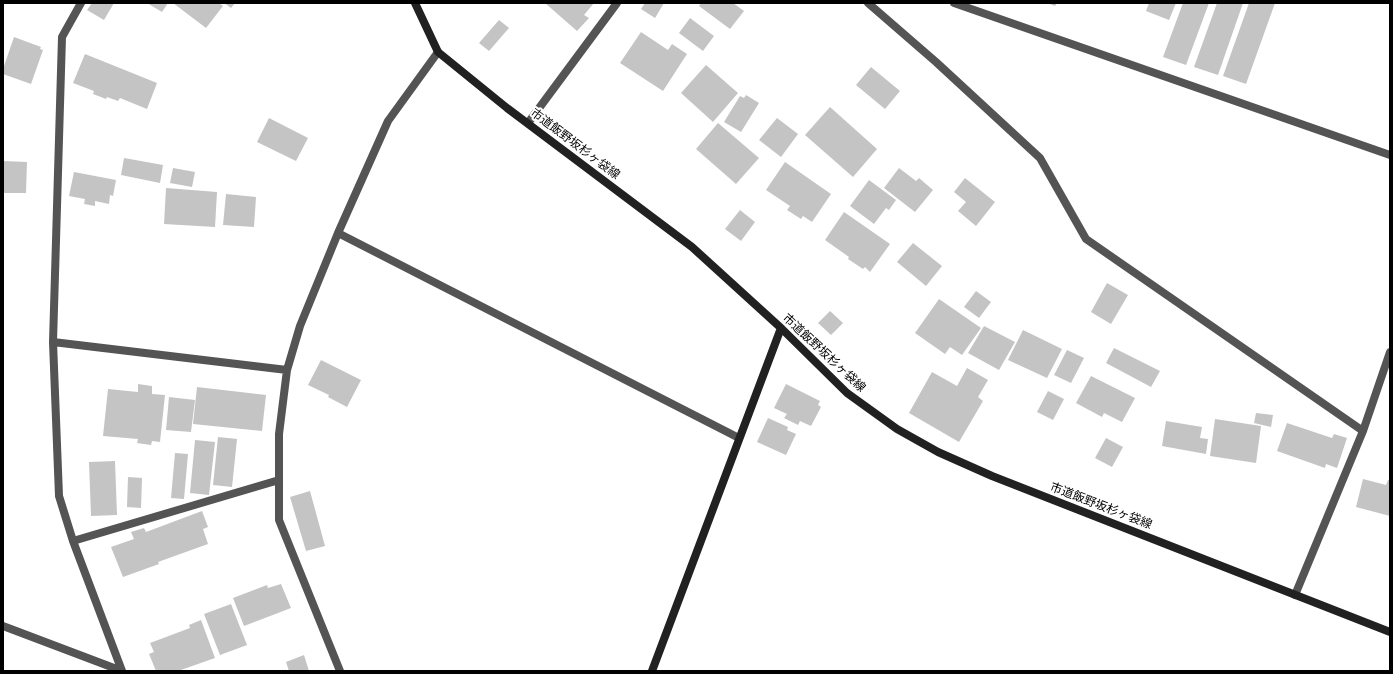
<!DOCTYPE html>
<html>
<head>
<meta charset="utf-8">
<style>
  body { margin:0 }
  #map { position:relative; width:1393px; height:674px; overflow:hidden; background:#fff; font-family:"Alegreya Sans",sans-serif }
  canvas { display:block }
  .frame { position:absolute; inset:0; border:4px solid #000; pointer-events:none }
</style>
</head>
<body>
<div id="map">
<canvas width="1393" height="674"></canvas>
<div class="frame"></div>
</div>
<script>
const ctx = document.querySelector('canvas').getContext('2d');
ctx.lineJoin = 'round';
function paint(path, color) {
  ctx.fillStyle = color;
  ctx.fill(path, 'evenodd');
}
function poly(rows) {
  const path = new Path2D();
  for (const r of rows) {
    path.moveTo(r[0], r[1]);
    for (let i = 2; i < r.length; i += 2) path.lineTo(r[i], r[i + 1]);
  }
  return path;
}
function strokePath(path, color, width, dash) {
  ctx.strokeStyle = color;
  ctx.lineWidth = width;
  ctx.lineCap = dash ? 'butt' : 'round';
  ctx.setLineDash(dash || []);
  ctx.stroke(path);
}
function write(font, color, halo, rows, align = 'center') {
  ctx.font = font + ' "Alegreya Sans","Noto Sans JP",sans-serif';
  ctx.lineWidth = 4;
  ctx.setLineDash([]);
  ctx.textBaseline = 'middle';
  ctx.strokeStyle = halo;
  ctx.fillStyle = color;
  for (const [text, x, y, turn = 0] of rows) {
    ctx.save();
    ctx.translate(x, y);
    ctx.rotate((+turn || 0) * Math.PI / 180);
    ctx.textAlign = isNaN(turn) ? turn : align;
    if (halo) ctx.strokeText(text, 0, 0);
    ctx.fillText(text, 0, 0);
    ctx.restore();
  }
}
paint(poly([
  [92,3,114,3,104,20,87,10],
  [147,3,168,3,162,12],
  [173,3,219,3,223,6,206,28],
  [224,3,235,3,231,8],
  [545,3,594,3,584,15,589,18,577,31],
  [645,3,664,3,655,18,641,9],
  [701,3,733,3,744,11,730,29,699,6],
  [1047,3,1057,3,1055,6],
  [1149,3,1176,3,1169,20,1146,11],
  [1183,3,1209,3,1186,65,1163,57],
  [1217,3,1243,3,1218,75,1194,67],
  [1249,3,1275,3,1246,84,1223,76],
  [690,18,714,36,703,51,679,33],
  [499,20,509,28,489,51,479,43],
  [641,32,668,50,672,44,687,54,663,91,620,63],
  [14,37,41,47,40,49,43,50,31,84,3,74,3,69],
  [85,54,157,83,147,109,120,98,118,101,107,97,106,99,93,94,94,91,73,83],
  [706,65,738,93,713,122,681,93],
  [871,67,900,91,885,109,856,85],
  [746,95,759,103,741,132,724,122,740,96,744,98],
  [830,107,877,149,853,177,805,135],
  [269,118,308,138,296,161,257,142],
  [777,118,798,134,781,157,759,140],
  [718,123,759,158,736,184,696,149],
  [124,158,163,165,160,183,121,175],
  [3,161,27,162,26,193,3,193],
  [785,162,831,194,812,222,803,216,801,219,787,210,790,206,766,190],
  [173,168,195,172,192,187,170,183],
  [899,168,916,181,919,178,933,190,915,212,884,188],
  [74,172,116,180,113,196,110,195,109,204,95,201,95,206,84,204,85,199,69,196],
  [965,178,995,202,976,226,958,211,966,202,954,192],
  [869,180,896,200,889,210,886,208,874,224,850,206],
  [166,188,217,192,215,227,164,224],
  [226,194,256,197,254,227,223,225],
  [740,210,755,222,741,241,725,229],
  [844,212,890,244,870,272,865,267,863,269,848,259,849,257,825,240],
  [913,243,942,266,926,286,897,262],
  [1107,283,1128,295,1111,324,1091,312],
  [976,291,991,302,979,318,964,307],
  [939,299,981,328,962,355,950,347,945,354,915,333],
  [830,311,843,323,831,335,818,323],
  [984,326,1015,342,999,370,968,353],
  [1023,330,1062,349,1047,378,1008,360],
  [1114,348,1160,371,1151,387,1106,363],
  [1067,350,1084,358,1071,383,1054,375],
  [321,360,361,380,347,407,328,397,329,395,308,385],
  [967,368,988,380,978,397,983,401,959,442,909,413,932,372,957,386],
  [1091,376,1135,398,1122,422,1104,413,1102,417,1076,403],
  [138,384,152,386,152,394,165,395,160,442,152,441,151,445,137,443,138,439,103,436,108,389,138,392],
  [786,384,820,401,818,405,821,407,811,426,800,421,798,425,784,418,787,414,774,408],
  [197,387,266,395,262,431,193,424],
  [1048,391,1064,399,1053,420,1037,412],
  [169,397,195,400,191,432,166,430],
  [1256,413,1273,415,1271,427,1254,423],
  [768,418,788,427,787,430,796,434,786,455,757,442],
  [1215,419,1261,426,1256,463,1210,456],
  [1166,421,1202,427,1200,438,1208,439,1206,454,1162,446],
  [1287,423,1332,438,1334,434,1347,438,1337,468,1326,464,1325,468,1277,451],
  [218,437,237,439,232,487,213,485],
  [1106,438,1123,447,1112,467,1095,458],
  [195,440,215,442,209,495,190,493],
  [175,453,188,454,184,499,171,498],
  [115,461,117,515,91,516,89,462],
  [128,477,142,478,141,508,127,507],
  [1363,479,1386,485,1388,480,1390,480,1390,516,1356,507],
  [310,491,325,546,306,551,290,497],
  [202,511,208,527,203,529,208,544,158,562,159,564,123,577,111,547,134,539,131,532,144,528,146,532],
  [281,584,291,608,244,626,233,598,267,585,268,588],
  [231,604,247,645,220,655,204,614],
  [201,620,215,658,178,671,156,671,149,654,154,652,150,643,190,628,189,625],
  [304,655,309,671,289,671,286,662]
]), '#c4c4c4');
strokePath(poly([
  [81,3,62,37,53,342,59,496,73,541,122,671],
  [868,3,936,62,1040,158,1086,239,1363,431],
  [954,3,1390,155],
  [528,123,617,3],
  [338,233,739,438],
  [53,342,287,370],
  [73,541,279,480],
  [1295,595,1363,431,1390,352],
  [3,626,122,671],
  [340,671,279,520,279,434,287,370,300,326,338,233,388,121,438,52]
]), '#545454', 8);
strokePath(poly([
  [415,3,438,52,507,108,692,247,781,328,847,393,897,429,938,452,992,476,1390,632],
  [652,671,781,328]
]), '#212121', 8);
write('12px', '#000', '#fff', [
  ["市道飯野坂杉ヶ袋線",575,144,37],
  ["市道飯野坂杉ヶ袋線",824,353,43],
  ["市道飯野坂杉ヶ袋線",1101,506,21]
]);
</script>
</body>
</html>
